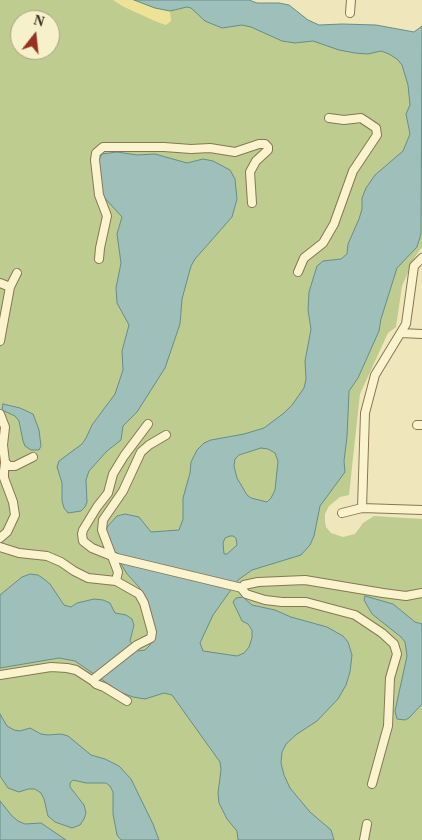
<!DOCTYPE html>
<html>
<head>
<meta charset="utf-8">
<style>
  body { margin:0 }
  #map { position:relative; width:422px; height:840px; overflow:hidden; background:#efe7bb; font-family:"Times New Roman",serif }
  canvas { display:block }
  .north { position:absolute; left:10px; top:10px; width:50px; height:50px; box-sizing:border-box; background:#f6f0cb; border:1px solid #a9a184; border-radius:50%; rotate:16deg; font-size:14px; font-weight:700; line-height:20px; text-align:center; color:#352b1a }
  .north::after { content:''; display:block; margin:auto; width:18px; height:22px; background:#983122; clip-path:polygon(50% 0,100% 100%,50% 72%,0 100%) }
</style>
</head>
<body>
<div id="map">
<canvas width="422" height="840"></canvas>
<div class="north">N</div>
</div>
<script>
const ctx = document.querySelector('canvas').getContext('2d');
ctx.lineJoin = 'round';
function paint(path, color) {
  ctx.fillStyle = color;
  ctx.fill(path, 'evenodd');
}
function poly(rows) {
  const path = new Path2D();
  for (const r of rows) {
    path.moveTo(r[0], r[1]);
    for (let i = 2; i < r.length; i += 2) path.lineTo(r[i], r[i + 1]);
  }
  return path;
}
function strokePath(path, color, width, dash) {
  ctx.strokeStyle = color;
  ctx.lineWidth = width;
  ctx.lineCap = dash ? 'butt' : 'round';
  ctx.setLineDash(dash || []);
  ctx.stroke(path);
}
paint(poly([
  [0,0,197,0,422,52,422,247,415,257,402,286,396,327,388,333,360,394,349,495,340,497,329,506,325,514,325,521,326,527,331,533,343,537,355,534,363,523,374,516,422,519,422,840,0,840],
  [20,20,50,20,50,50,20,50]
]), '#becd8f');
paint(poly([
  [113,0,134,0,154,8,170,11,171,21,166,25,157,22,122,6]
]), '#ede296');
const water = poly([
  [134,0,249,0,257,3,279,3,289,5,308,20,319,25,342,24,376,25,414,32,422,26,421,234,417,247,397,268,381,319,379,331,358,378,349,391,347,437,344,461,345,472,320,506,314,536,310,545,301,555,252,570,238,580,213,615,200,643,203,651,237,656,244,653,249,647,252,638,252,630,248,624,242,621,233,602,236,598,243,597,252,605,275,610,291,617,327,627,343,636,348,642,352,655,350,672,346,685,338,699,317,721,297,734,286,744,282,752,281,763,284,775,290,788,310,812,331,830,334,840,238,840,237,831,227,819,219,803,218,793,221,770,220,762,172,695,164,693,145,699,133,697,120,692,75,661,59,658,0,668,0,595,22,577,30,574,38,575,44,579,50,584,64,605,71,607,77,603,94,599,103,600,110,603,115,613,126,615,132,619,134,625,130,641,138,651,145,650,150,645,153,638,148,605,139,587,127,574,117,557,106,533,107,527,117,516,125,514,139,517,151,532,179,530,183,519,183,498,190,473,191,462,197,450,204,443,211,440,244,434,264,428,284,413,292,405,304,388,306,379,305,361,311,329,308,310,309,292,317,266,323,261,341,259,347,254,348,244,359,219,362,209,362,198,366,188,375,175,403,151,410,134,406,114,410,105,408,85,402,65,397,59,389,54,381,51,368,54,355,53,339,50,313,41,295,43,282,41,251,27,242,25,222,28,205,21,191,8,187,7,170,11,155,8,134,0],
  [261,448,268,449,275,453,278,461,275,490,271,498,267,502,251,498,247,495,237,478,234,466,235,459,239,455,261,448],
  [230,536,233,536,236,538,237,545,227,554,224,554,223,543,225,538,230,536],
  [117,152,137,155,155,154,187,163,203,159,213,161,230,170,235,179,237,199,232,217,195,259,191,266,182,299,180,324,165,368,137,412,123,426,121,440,107,451,89,471,86,480,87,502,85,507,81,511,68,513,64,508,62,501,62,483,57,467,59,461,82,444,86,438,92,425,115,394,123,370,122,351,129,325,117,303,116,288,121,263,117,234,122,217,102,195,98,161,102,154,117,152],
  [3,404,20,408,33,414,39,430,41,446,39,450,31,450,25,446,23,441,19,421,15,416,2,410,3,404],
  [365,596,393,604,415,622,422,624,422,704,409,718,405,720,397,719,395,711,407,656,405,642,401,637,372,614,364,600,365,596],
  [0,714,7,726,14,730,20,731,30,728,41,734,48,735,61,734,68,736,91,755,105,759,119,766,131,779,153,824,159,840,121,840,117,835,113,814,113,792,110,786,106,783,86,783,73,780,70,783,70,787,84,805,86,813,84,819,80,825,72,828,55,822,48,816,44,799,41,793,35,789,28,789,19,792,8,788,0,776,0,714],
  [0,801,12,816,18,821,25,824,41,823,66,840,0,840,0,801]
]);
paint(water, '#9fc0ba');
strokePath(water, '#678d89', 1);
const minor = poly([
  [350,13,351,0],
  [99,259,100,248,107,216,99,195,95,160,96,153,103,147,164,147,191,149,210,148,235,152,259,144,265,144,268,147,268,150,256,161,250,172,252,203],
  [298,272,304,258,323,243,334,224,353,171,377,135,376,128,361,118,344,120,329,118],
  [0,283,10,287,17,273],
  [401,333,422,334],
  [0,341,10,287],
  [0,414,5,427,3,445,5,462,9,466,15,466,33,457],
  [148,424,124,456,113,474,108,493,97,507,83,530,82,534,83,541,92,548,117,558,242,588],
  [417,425,422,425],
  [362,508,365,413,375,375,406,324,414,266,422,258],
  [342,513,362,508,422,510],
  [0,538,7,532,15,515,13,502,4,478,4,471,5,463],
  [0,547,19,553,47,556,61,562,74,571,88,578,116,581,139,594,144,603,152,632,151,638,137,645,95,678,93,681,96,684,104,687,127,701],
  [116,581,118,572,102,530,103,520,123,491,141,452,149,445,166,435],
  [0,675,51,667,67,668,76,670,93,681],
  [372,784,388,726,390,678,397,654,394,644,382,633,355,615,306,602,282,602,265,600,246,594,242,589,244,585,258,582,305,580,383,593,406,596,422,593],
  [364,840,367,824]
]);
strokePath(minor, '#877654', 10);
strokePath(minor, '#faf3ce', 8);
</script>
</body>
</html>
